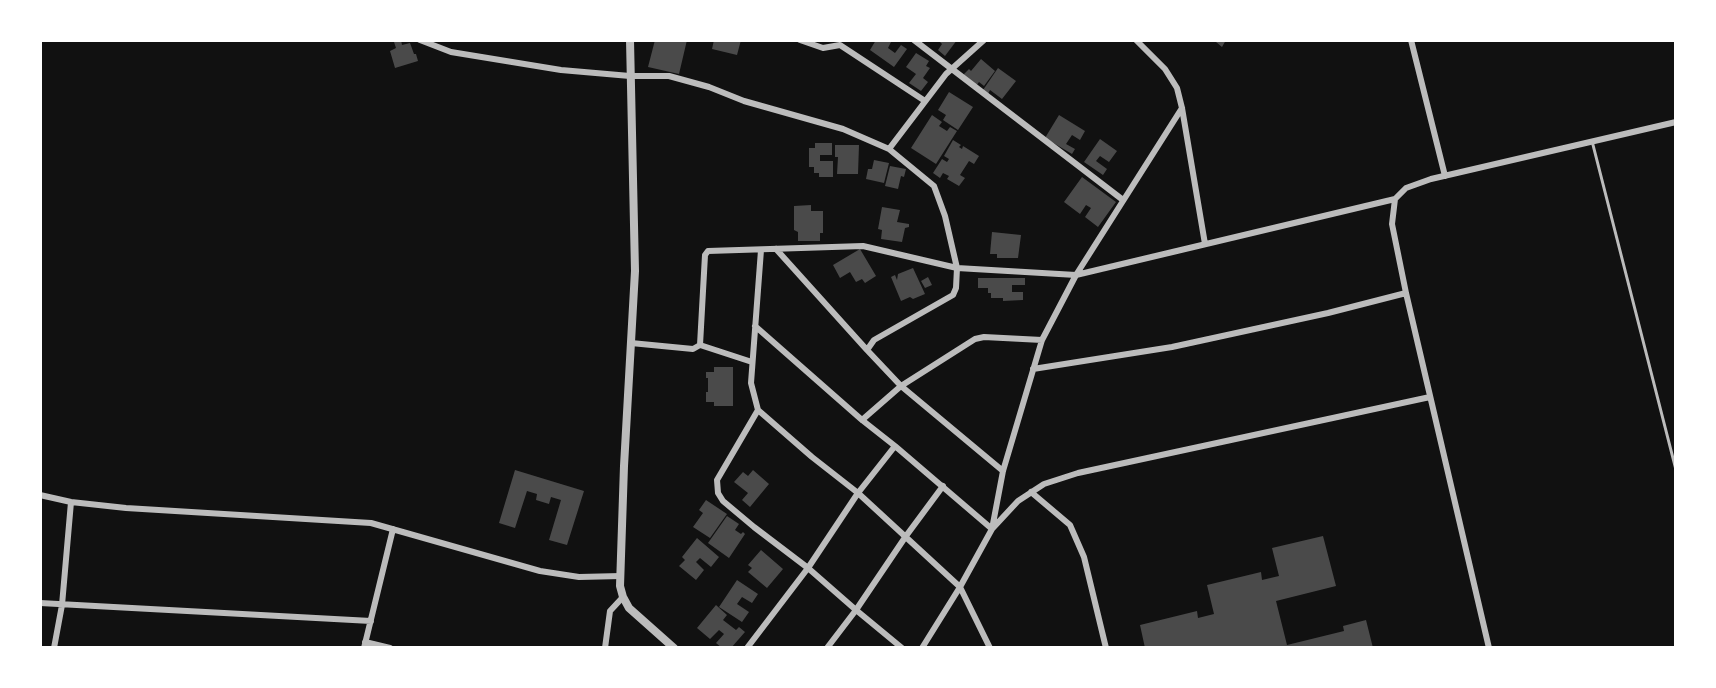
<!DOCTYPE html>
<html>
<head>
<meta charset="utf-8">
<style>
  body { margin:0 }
  #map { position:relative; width:1716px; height:688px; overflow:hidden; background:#111; font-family:Roboto,sans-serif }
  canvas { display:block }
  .frame { position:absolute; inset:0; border:42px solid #fff; pointer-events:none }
</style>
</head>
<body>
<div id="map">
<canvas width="1716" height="688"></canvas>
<div class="frame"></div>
</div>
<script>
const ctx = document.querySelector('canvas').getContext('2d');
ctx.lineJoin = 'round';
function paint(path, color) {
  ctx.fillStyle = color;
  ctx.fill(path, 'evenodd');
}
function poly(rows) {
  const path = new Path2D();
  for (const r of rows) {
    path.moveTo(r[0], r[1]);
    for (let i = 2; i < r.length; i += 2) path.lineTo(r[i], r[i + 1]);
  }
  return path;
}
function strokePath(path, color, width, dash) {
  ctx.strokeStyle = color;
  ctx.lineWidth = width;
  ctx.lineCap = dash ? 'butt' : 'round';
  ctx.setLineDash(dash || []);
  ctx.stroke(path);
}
paint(poly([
  [401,40,402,45,410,43,414,54,416,54,418,61,395,68,390,51,396,48,394,42],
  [655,40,687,40,679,74,648,67],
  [714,40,741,40,737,55,712,49],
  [876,40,885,42,892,40,888,48,895,53,901,45,907,49,894,67,870,50],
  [938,40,957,40,945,56,938,50,942,44],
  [1217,40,1226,40,1222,47,1216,42],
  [916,53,929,61,926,66,930,68,923,78,928,82,921,91,909,83,916,74,906,67],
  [981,59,995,71,984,86,979,82,976,86,963,75,969,69,971,71],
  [998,68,1016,81,1002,99,990,90,988,94,983,90],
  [949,92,973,107,958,130,943,120,946,115,938,110],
  [932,115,942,122,939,126,947,131,950,127,957,131,936,164,911,148],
  [1059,115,1085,131,1080,140,1072,135,1066,144,1075,149,1072,154,1045,138],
  [1100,139,1117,151,1109,162,1100,156,1096,161,1107,169,1103,175,1084,162],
  [953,140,961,145,959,147,962,149,963,146,979,156,974,164,969,161,960,175,965,178,959,186,947,179,949,176,943,173,940,178,933,173,942,159,947,162,949,159,944,156],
  [815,143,832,143,832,155,820,155,820,161,833,161,833,177,819,177,819,173,814,173,814,167,809,167,809,148,815,148],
  [835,145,859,145,858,174,837,174,838,157,835,157],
  [874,160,889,163,884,183,866,179,868,169,872,169],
  [890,166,906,169,904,177,901,176,898,189,885,186],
  [1082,177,1116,202,1098,227,1085,217,1091,208,1086,205,1080,214,1064,202],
  [811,205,811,211,823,211,823,233,820,233,820,241,798,241,798,232,794,230,794,206],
  [882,207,900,210,897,222,909,224,909,227,905,228,902,242,881,239,882,230,878,229],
  [992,232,1021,235,1018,258,997,258,997,254,990,254],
  [860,249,876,276,865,283,862,279,856,282,850,272,840,278,833,265],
  [913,268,925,294,913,299,910,297,901,301,891,277,895,275,897,280,898,274],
  [928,277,932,285,925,288,921,281],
  [978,278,1025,278,1025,285,1012,285,1012,292,1023,292,1023,300,1003,301,1003,298,991,298,991,293,988,293,988,288,978,288],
  [714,367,733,367,733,406,714,406,714,402,706,402,706,392,708,392,708,378,706,378,706,372,714,372],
  [515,470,584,491,567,545,549,540,561,500,551,497,549,504,536,500,537,494,527,491,515,528,499,523],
  [753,470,769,484,750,507,742,500,748,493,734,482,743,472,748,476],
  [706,500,727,514,710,538,693,527,703,513,699,510],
  [727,516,739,524,735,530,741,534,743,532,745,534,729,558,708,543],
  [1323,536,1336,586,1276,601,1287,645,1344,631,1343,626,1366,620,1373,648,1145,648,1140,625,1197,611,1198,618,1214,614,1207,585,1261,572,1262,580,1279,576,1272,548],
  [697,538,719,557,711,567,700,558,696,562,704,570,696,580,679,566,685,560,682,557],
  [761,550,783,569,767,588,748,572,752,568,748,565],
  [737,580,758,594,752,603,742,597,737,604,749,612,742,622,719,607],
  [716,605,727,615,723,620,736,630,739,627,745,632,731,648,722,648,716,643,724,634,719,630,710,639,697,628]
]), '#4a4a4a');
strokePath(poly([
  [1592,141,1676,470]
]), '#bcbcbc', 3);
strokePath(poly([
  [420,40,451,52,561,70,630,76,669,76,709,87,744,101,843,129,889,149,946,74,984,40],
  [800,40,823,48,840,45,925,101],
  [914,40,1123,200],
  [1136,40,1165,69,1177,88,1182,108,1205,244],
  [1411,40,1445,176],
  [776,249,867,350],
  [761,250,751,383,758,410,812,457,858,493,960,587,990,648],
  [755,326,862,420,895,446,992,529,1003,471,1042,340,1076,275,1182,108],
  [631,343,693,349,700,345,705,255,708,251,863,246,957,268,945,216,934,186,889,149],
  [700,345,752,362],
  [1033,369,1172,347,1328,313,1406,293],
  [758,410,717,480,718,493,723,501,754,527,808,568,856,610,827,648],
  [862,420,901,386,975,339,984,337,1042,340],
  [1003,471,901,386,867,350,874,340,953,295,956,288,957,268,1076,275,1395,199],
  [1031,492,1070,525,1084,557,1106,648],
  [40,495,71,502,126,508,371,523,540,571,579,577,621,576],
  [40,603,371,621],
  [365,642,390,648],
  [54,648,62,605,71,502],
  [364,648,393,529],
  [605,648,610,611,623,597],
  [747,648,808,568,858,493,895,446],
  [902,648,856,610,906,536,943,486],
  [922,648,960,587,992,529,1018,501,1044,484,1078,473,1430,397],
  [1489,648,1406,293,1392,224,1395,199,1406,188,1431,179,1676,122]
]), '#bcbcbc', 6);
strokePath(poly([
  [630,40,635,271,624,466,620,586,623,597,629,608,674,648]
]), '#bcbcbc', 8);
</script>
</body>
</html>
